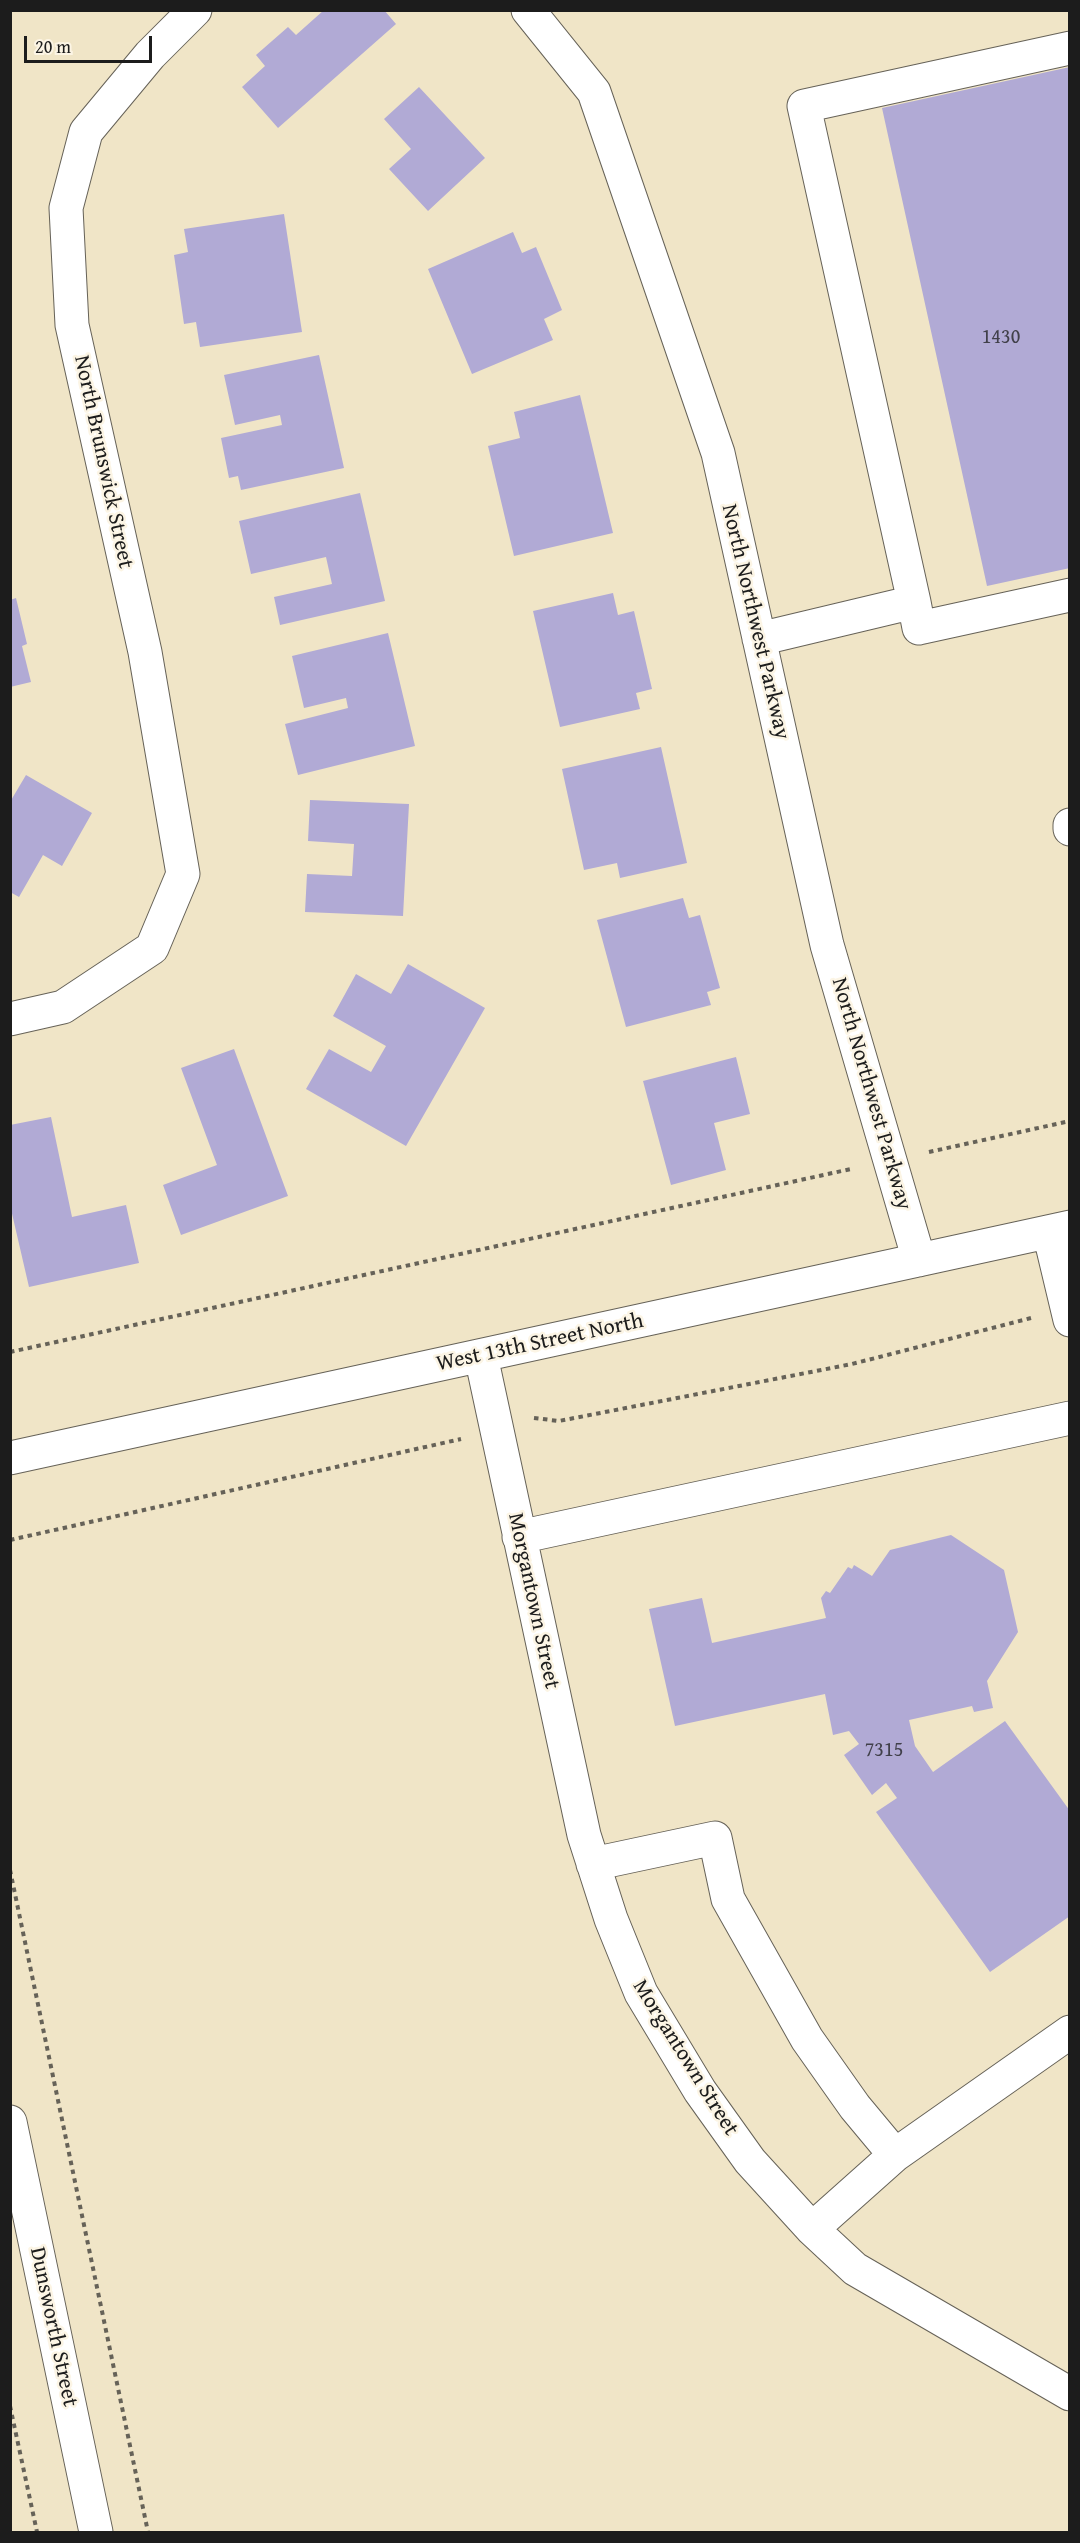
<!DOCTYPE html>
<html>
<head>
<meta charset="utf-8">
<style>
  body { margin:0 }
  #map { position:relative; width:1080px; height:2543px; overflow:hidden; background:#f0e5c7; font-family:"Gentium Book Plus",serif }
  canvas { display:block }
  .frame { position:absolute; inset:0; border:12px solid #1c1c1c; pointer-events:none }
  .scale { position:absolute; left:24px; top:36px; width:128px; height:27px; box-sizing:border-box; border:3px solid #1c1c1c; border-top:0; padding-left:8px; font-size:18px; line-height:21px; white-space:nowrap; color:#1c1c1c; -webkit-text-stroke:4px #fcf5e5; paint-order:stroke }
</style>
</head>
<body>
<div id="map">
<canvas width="1080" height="2543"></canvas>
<div class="frame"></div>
<div class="scale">20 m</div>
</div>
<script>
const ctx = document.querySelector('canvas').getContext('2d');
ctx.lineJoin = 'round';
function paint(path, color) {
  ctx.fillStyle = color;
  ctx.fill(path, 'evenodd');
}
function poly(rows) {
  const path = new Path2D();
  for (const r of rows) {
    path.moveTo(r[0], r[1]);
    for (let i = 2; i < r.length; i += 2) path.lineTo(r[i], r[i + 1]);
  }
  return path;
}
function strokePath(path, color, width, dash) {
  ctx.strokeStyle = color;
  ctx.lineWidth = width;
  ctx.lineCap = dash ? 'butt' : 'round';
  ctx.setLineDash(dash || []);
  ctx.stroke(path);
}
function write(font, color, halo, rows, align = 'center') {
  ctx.font = font + ' "Gentium Book Plus",serif';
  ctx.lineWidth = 5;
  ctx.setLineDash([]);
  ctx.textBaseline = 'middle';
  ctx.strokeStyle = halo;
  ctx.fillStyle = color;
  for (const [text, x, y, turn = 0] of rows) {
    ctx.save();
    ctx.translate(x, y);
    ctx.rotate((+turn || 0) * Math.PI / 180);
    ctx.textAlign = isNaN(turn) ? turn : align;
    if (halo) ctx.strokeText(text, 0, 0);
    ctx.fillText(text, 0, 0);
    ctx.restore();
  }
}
paint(poly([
  [324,10,384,10,396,24,278,128,242,87,265,66,256,55,288,27,296,35],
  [1070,67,1070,568,987,586,882,108],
  [419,87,485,158,428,211,389,169,411,149,384,119],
  [284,214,302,332,200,347,196,322,184,324,174,255,188,252,184,229],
  [513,232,522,253,536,247,562,310,544,319,553,340,472,374,428,269],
  [319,355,344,468,241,490,238,476,229,478,221,438,282,425,280,415,235,425,224,375],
  [580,395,613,533,514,556,488,446,520,438,514,412],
  [360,493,385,601,280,625,274,597,332,584,326,557,251,574,239,521],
  [613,593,618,615,634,611,652,689,636,693,640,709,560,727,533,611],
  [16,598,27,644,22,646,31,682,10,687,10,600],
  [388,633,415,746,298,775,285,724,348,708,346,698,304,708,292,656],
  [661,747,687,863,620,878,617,863,584,870,562,769],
  [26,775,92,813,62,866,43,855,19,897,10,892,10,802],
  [310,800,409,804,403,916,305,912,307,874,352,876,354,844,308,841],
  [683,898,689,918,700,915,720,988,707,992,711,1005,626,1027,597,920],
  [408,964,485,1008,406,1146,306,1089,329,1049,371,1072,386,1046,333,1016,356,974,391,994],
  [234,1049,288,1196,181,1235,163,1185,217,1165,181,1068],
  [736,1057,750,1114,714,1123,726,1170,671,1185,643,1081],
  [51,1117,72,1217,126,1205,139,1263,29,1287,10,1205,10,1125],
  [951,1535,1004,1570,1018,1632,987,1681,993,1708,974,1712,972,1706,909,1720,915,1746,933,1772,1005,1721,1070,1811,1070,1916,990,1972,876,1812,897,1798,886,1783,872,1795,844,1755,859,1744,849,1731,833,1735,825,1694,675,1726,649,1609,702,1598,712,1643,826,1618,821,1598,826,1591,830,1593,848,1567,852,1569,854,1565,872,1576,890,1550]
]), '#b1aad5');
const minor = poly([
  [528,10,594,92,718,453,827,945,919,1260],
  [914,602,919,628,1070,595],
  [759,639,914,602,804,106,1070,48],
  [1070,825,1070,829],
  [10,1019,63,1007,152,948,183,874,145,652,72,325,66,208,86,132,150,55,195,10],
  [1049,1232,1070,1320],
  [481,1356,584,1835,611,1919,641,1993,700,2091,750,2161,812,2229,855,2269,1070,2394],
  [10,1458,1070,1227],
  [519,1537,1070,1418],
  [593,1864,715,1838,728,1899,807,2039,855,2107,895,2155],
  [10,2122,96,2532],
  [812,2229,895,2155,1070,2032]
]);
strokePath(minor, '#666258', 35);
strokePath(poly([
  [929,1152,1070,1121],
  [10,1352,851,1169],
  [534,1418,559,1421,852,1364,1031,1318],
  [10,1540,461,1439],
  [10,1870,148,2532],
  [10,2406,37,2532]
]), '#666258', 4, [4.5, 4.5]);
strokePath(minor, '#fff', 33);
write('20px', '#41404a', null, [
  ["1430",1001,338],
  ["7315",884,1751]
]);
write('22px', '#1c1c1c', '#fcf5e5', [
  ["North Brunswick Street",103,462,78],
  ["North Northwest Parkway",755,622,77],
  ["North Northwest Parkway",871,1094,74],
  ["West 13th Street North",540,1343,-12],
  ["Morgantown Street",533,1601,78],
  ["Morgantown Street",685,2058,58],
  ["Dunsworth Street",53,2327,78]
]);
</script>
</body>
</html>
